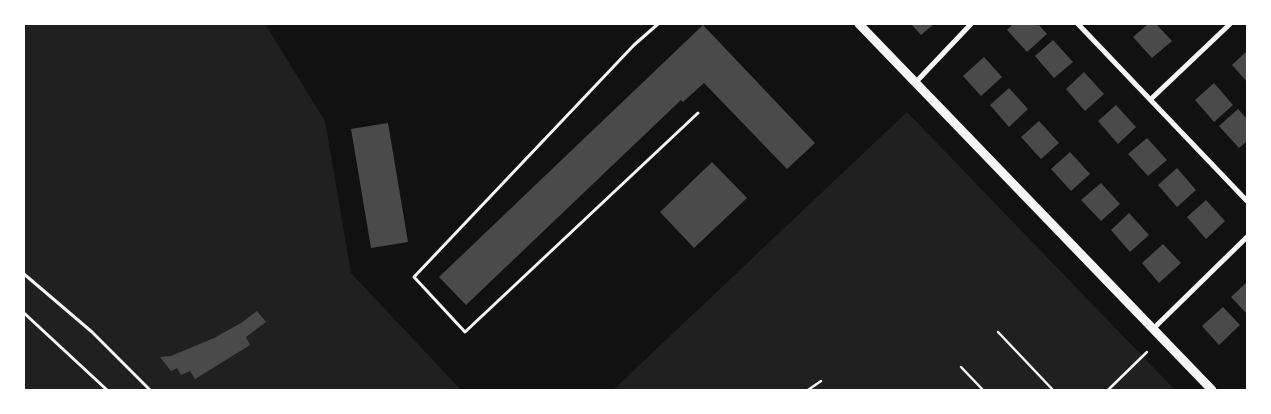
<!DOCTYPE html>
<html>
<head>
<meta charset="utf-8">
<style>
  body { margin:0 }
  #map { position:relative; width:1271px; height:414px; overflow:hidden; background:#111; font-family:Figtree,sans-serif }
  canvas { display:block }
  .frame { position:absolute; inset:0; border:25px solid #fff; pointer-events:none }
</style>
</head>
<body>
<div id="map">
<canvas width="1271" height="414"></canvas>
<div class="frame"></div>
</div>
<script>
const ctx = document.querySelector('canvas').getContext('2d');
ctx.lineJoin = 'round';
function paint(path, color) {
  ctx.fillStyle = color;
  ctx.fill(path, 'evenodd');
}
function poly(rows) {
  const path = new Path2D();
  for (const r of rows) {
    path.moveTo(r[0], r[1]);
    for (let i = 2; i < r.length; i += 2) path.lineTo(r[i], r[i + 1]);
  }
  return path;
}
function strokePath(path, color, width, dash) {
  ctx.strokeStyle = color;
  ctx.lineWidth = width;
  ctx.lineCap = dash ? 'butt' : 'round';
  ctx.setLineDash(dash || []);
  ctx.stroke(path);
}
paint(poly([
  [24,24,265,24,325,121,351,273,461,390,24,390],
  [907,112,1175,390,613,390]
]), '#202020');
paint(poly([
  [911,24,934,24,921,35],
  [1013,24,1038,24,1047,34,1027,52,1007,30],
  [1148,24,1156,24,1172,41,1152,58,1133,37],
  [703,25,815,143,787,169,704,83,683,102,681,100,466,305,439,277],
  [1053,40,1073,62,1054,78,1035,56],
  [1247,51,1247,82,1232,65],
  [984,57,1002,77,981,96,963,76],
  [1084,72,1104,94,1085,111,1066,89],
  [1214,83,1233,105,1214,122,1195,100],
  [1009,88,1028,109,1009,127,990,105],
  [1116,105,1136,127,1118,144,1098,121],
  [1238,109,1247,119,1247,141,1239,148,1219,126],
  [1039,121,1059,143,1041,159,1021,137],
  [388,123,408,242,371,248,351,129],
  [1147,138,1167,160,1148,176,1128,154],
  [1070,152,1090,174,1071,191,1051,169],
  [712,162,747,198,694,248,660,212],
  [1177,168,1196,190,1177,207,1158,185],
  [1101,183,1120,204,1101,221,1081,200],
  [1206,200,1225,221,1206,239,1187,217],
  [1129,213,1149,235,1130,252,1111,230],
  [1163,244,1181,263,1159,283,1142,263],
  [1247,282,1247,314,1231,297],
  [1223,307,1240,325,1219,345,1202,326],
  [257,311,266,322,246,337,250,345,195,379,190,371,181,375,177,368,171,371,160,357,171,356,214,338,241,323]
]), '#4a4a4a');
strokePath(poly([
  [998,332,1053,390],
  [961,367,983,390],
  [808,390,821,381],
  [1108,390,1147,352]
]), '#f5f5f5', 2.5);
strokePath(poly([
  [658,24,634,45,414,277,465,332,698,113],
  [24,274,92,332,150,390],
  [24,313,107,390]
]), '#f5f5f5', 3);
strokePath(poly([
  [1078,24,1247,201],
  [916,82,971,24],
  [1151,99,1230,24],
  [1153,329,1247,237]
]), '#f5f5f5', 5);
strokePath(poly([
  [859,24,1212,390]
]), '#f5f5f5', 9);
</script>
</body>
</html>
